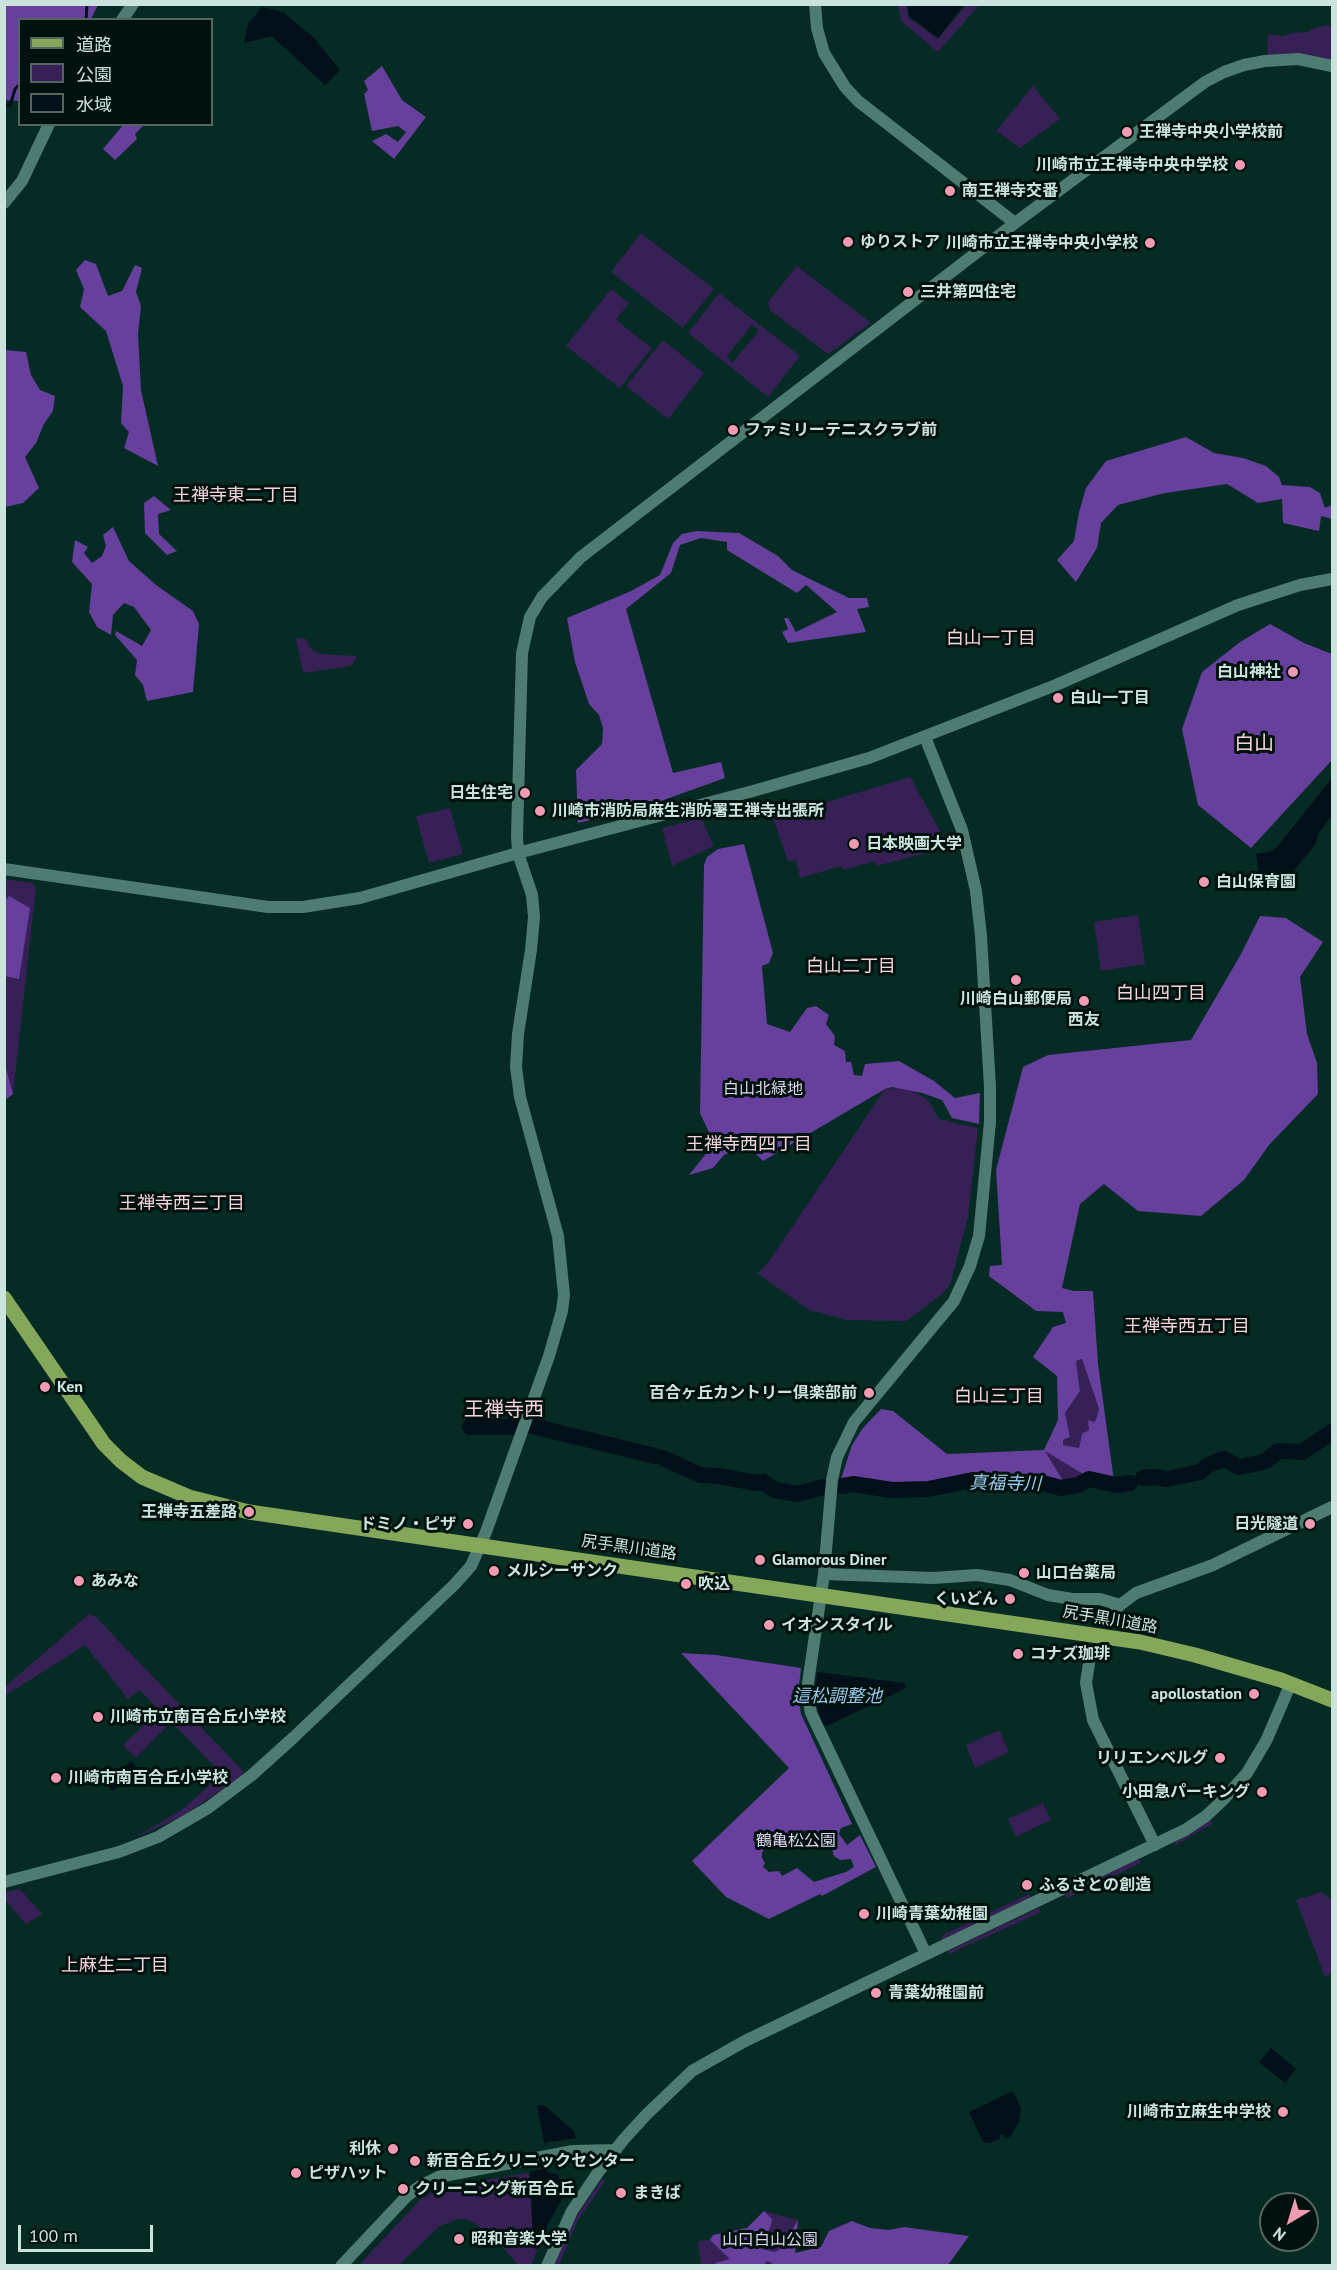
<!DOCTYPE html>
<html>
<head>
<meta charset="utf-8">
<style>
  body { margin:0 }
  #map { position:relative; width:1337px; height:2270px; overflow:hidden; background:#062b25; font-family:"PT Sans","Noto Sans JP",sans-serif }
  canvas { display:block }
  .frame { position:absolute; inset:0; border:6px solid #cbe3dd; pointer-events:none }
  .legend { position:absolute; left:18px; top:18px; width:195px; height:108px; box-sizing:border-box; background:#01110e; border:2px solid #526561; margin:0; padding:8px 10px; list-style:none; font-size:18px; color:#cbe3dd }
  .legend li { display:flex; align-items:center; gap:12px; height:30px }
  .legend b { width:30px; border:2px solid #526561 }
  .north { position:absolute; left:1259px; top:2192px; width:60px; height:60px; box-sizing:border-box; background:#01110e; border:2px solid #526561; border-radius:50%; rotate:218deg; font-size:16px; font-weight:700; line-height:24px; text-align:center; color:#cbe3dd }
  .north::after { content:''; display:block; margin:auto; width:21px; height:27px; background:#f09ab4; clip-path:polygon(50% 0,100% 100%,50% 72%,0 100%) }
  .scale { position:absolute; left:18px; top:2225px; width:135px; height:27px; box-sizing:border-box; border:3px solid #cbe3dd; border-top:0; padding-left:8px; font-size:18px; line-height:21px; white-space:nowrap; color:#cbe3dd; -webkit-text-stroke:4px #01110e; paint-order:stroke }
</style>
</head>
<body>
<div id="map">
<canvas width="1337" height="2270"></canvas>
<div class="frame"></div>
<ul class="legend">
<li><b style="height:8px;background:#85a75a"></b>道路</li>
<li><b style="height:16px;background:#362055"></b>公園</li>
<li><b style="height:16px;background:#030f19"></b>水域</li>
</ul>
<div class="north">N</div>
<div class="scale">100 m</div>
</div>
<script>
const ctx = document.querySelector('canvas').getContext('2d');
ctx.lineJoin = 'round';
function paint(path, color) {
  ctx.fillStyle = color;
  ctx.fill(path, 'evenodd');
}
function poly(rows) {
  const path = new Path2D();
  for (const r of rows) {
    path.moveTo(r[0], r[1]);
    for (let i = 2; i < r.length; i += 2) path.lineTo(r[i], r[i + 1]);
  }
  return path;
}
function strokePath(path, color, width, dash) {
  ctx.strokeStyle = color;
  ctx.lineWidth = width;
  ctx.lineCap = dash ? 'butt' : 'round';
  ctx.setLineDash(dash || []);
  ctx.stroke(path);
}
function write(font, color, halo, rows, align = 'center') {
  ctx.font = font + ' "PT Sans","Noto Sans JP",sans-serif';
  ctx.lineWidth = 6;
  ctx.setLineDash([]);
  ctx.textBaseline = 'middle';
  ctx.strokeStyle = halo;
  ctx.fillStyle = color;
  for (const [text, x, y, turn = 0] of rows) {
    ctx.save();
    ctx.translate(x, y);
    ctx.rotate((+turn || 0) * Math.PI / 180);
    ctx.textAlign = isNaN(turn) ? turn : align;
    if (halo) ctx.strokeText(text, 0, 0);
    ctx.fillText(text, 0, 0);
    ctx.restore();
  }
}
paint(poly([
  [898,5,907,5,908,17,938,39,966,5,979,5,938,52,901,21],
  [1329,25,1332,26,1332,57,1329,64,1267,59,1268,34,1282,36,1293,33,1308,32,1314,28],
  [1033,86,1060,119,1020,148,996,131],
  [641,233,714,289,683,328,611,272],
  [797,266,871,323,828,354,770,310,768,302],
  [611,289,629,303,616,320,652,348,620,388,566,346],
  [719,293,800,356,768,397,688,333],
  [752,325,758,329,757,333,732,363,727,356],
  [663,340,704,373,668,419,626,386],
  [296,638,306,639,310,648,320,654,356,656,357,658,351,666,303,673],
  [910,777,949,847,876,866,875,861,843,870,841,866,800,878,796,860,788,862,773,818],
  [450,808,463,854,429,863,416,816],
  [701,818,714,846,672,866,662,828],
  [4,879,32,883,36,888,13,1094,5,1100],
  [1138,915,1145,964,1101,971,1094,922],
  [906,1087,928,1100,939,1119,978,1128,968,1217,950,1285,941,1295,906,1321,847,1320,809,1310,757,1273,767,1264,885,1089],
  [1082,1359,1099,1409,1095,1422,1089,1420,1089,1430,1079,1448,1063,1445,1063,1440,1070,1437,1065,1413,1080,1391,1076,1361],
  [1044,1450,1093,1480,1065,1484],
  [89,1614,95,1616,243,1771,242,1775,229,1785,181,1817,134,1838,183,1809,222,1774,171,1722,136,1758,123,1745,160,1710,139,1690,128,1699,85,1645,5,1696,5,1687],
  [999,1730,1009,1752,975,1768,966,1745],
  [1043,1803,1051,1820,1016,1837,1008,1819],
  [1209,1820,1213,1823,1176,1845,1175,1842,1189,1835],
  [1139,1859,1141,1863,1067,1898,1065,1895],
  [20,1889,42,1914,26,1924,5,1900,5,1892],
  [1321,1892,1332,1899,1332,1974,1325,1977,1296,1900],
  [1029,1894,1031,1898,942,1940,941,1936],
  [1039,1908,1041,1912,949,1954,948,1951],
  [528,2173,530,2179,552,2176,535,2246,530,2246,538,2249,531,2265,518,2265,507,2252,476,2224,469,2220,459,2219,440,2226,399,2265,358,2266,421,2199,433,2192,457,2185],
  [602,2179,605,2181,577,2222,559,2265,554,2266,569,2228],
  [764,2211,798,2220,795,2253,821,2247,829,2231,852,2221,948,2265,701,2265,698,2241,709,2240,713,2235,747,2228]
]), '#362055');
paint(poly([
  [5,4,98,5,91,19,20,20,19,101,5,100],
  [382,66,402,100,426,117,394,159,372,141,386,134,398,142,406,132,398,126,372,131,364,94,368,90,364,81],
  [123,125,144,125,135,134,137,139,115,160,103,149],
  [85,260,96,264,108,296,122,291,135,265,142,268,136,292,141,306,138,334,141,390,158,466,124,448,129,432,121,423,123,386,106,331,80,307,84,289,76,270],
  [5,350,26,352,31,375,40,390,55,396,53,411,44,424,36,443,25,457,39,488,23,503,5,507],
  [1186,437,1214,453,1243,458,1266,466,1279,477,1282,485,1310,487,1320,493,1325,508,1332,505,1332,519,1321,516,1319,531,1283,523,1282,499,1258,503,1227,484,1165,493,1118,505,1101,523,1097,548,1076,582,1057,560,1074,541,1079,512,1086,488,1106,461],
  [154,496,171,510,158,514,159,534,177,551,167,555,145,533,144,503],
  [113,527,129,561,156,585,193,611,199,624,193,692,147,701,143,685,135,675,137,660,115,635,116,631,142,646,151,630,134,607,124,603,113,615,111,635,97,627,89,612,92,584,72,562,75,540,88,547,84,553,92,563,102,556,106,546,103,535],
  [696,531,739,533,778,556,792,570,810,579,849,598,867,598,869,607,857,609,866,632,788,643,782,632,788,629,784,618,788,618,796,632,837,612,806,585,797,593,727,550,727,542,701,538,680,545,671,573,626,609,673,773,721,762,725,778,647,806,578,823,576,770,602,744,603,728,599,715,589,704,575,662,567,618,631,591,660,575,673,543,682,534],
  [1270,624,1304,643,1332,654,1332,760,1251,848,1198,805,1182,729,1202,672,1240,642],
  [744,844,773,953,769,963,762,966,767,1024,790,1032,807,1008,816,1006,829,1015,826,1024,835,1036,834,1045,845,1051,846,1062,851,1062,854,1075,862,1076,865,1064,899,1061,934,1081,955,1098,980,1093,979,1124,952,1118,942,1100,922,1093,892,1087,885,1089,763,1161,755,1153,735,1150,724,1155,713,1168,689,1175,709,1150,712,1139,700,1113,704,865,707,857,718,849],
  [9,896,30,908,19,979,5,976,5,901],
  [1260,916,1286,918,1323,942,1300,977,1307,1034,1317,1063,1318,1094,1269,1145,1244,1180,1201,1216,1138,1211,1104,1184,1080,1204,1062,1288,1074,1291,1093,1291,1098,1364,1114,1481,1093,1480,1045,1451,1065,1484,1028,1480,970,1478,926,1487,892,1487,844,1482,841,1479,852,1445,863,1428,881,1409,893,1411,947,1454,1044,1450,1058,1420,1057,1376,1033,1357,1053,1327,1066,1323,1063,1312,1036,1311,989,1276,990,1266,1002,1265,996,1170,1023,1067,1048,1055,1191,1040,1241,954],
  [1082,1359,1099,1409,1095,1422,1088,1420,1089,1430,1082,1434,1079,1448,1063,1445,1063,1440,1070,1437,1065,1413,1080,1391,1076,1361],
  [5,1065,13,1094,5,1100,4,1100],
  [681,1653,716,1655,801,1668,798,1695,801,1714,852,1824,841,1828,839,1834,847,1845,860,1835,876,1867,822,1896,820,1894,769,1919,726,1897,692,1861,789,1768],
  [806,1830,829,1838,834,1856,840,1860,851,1859,854,1867,846,1872,814,1882,797,1868,782,1876,779,1871,769,1872,763,1867,765,1863,762,1858,762,1852,772,1844],
  [764,2211,772,2219,771,2225,761,2249,775,2252,782,2248,798,2220,795,2253,821,2247,829,2231,852,2221,870,2228,889,2230,904,2227,969,2236,948,2265,770,2266,772,2263,767,2261,764,2265,717,2265,715,2263,730,2259,710,2240,713,2235,747,2228]
]), '#66409c');
paint(poly([
  [907,5,907,4,964,5,938,38,909,16],
  [262,7,283,12,314,38,340,70,325,85,272,36,244,43,248,24],
  [1332,778,1332,815,1318,834,1316,844,1285,881,1285,888,1261,889,1256,854,1269,852,1277,847],
  [817,1672,904,1683,906,1688,827,1726,823,1725,820,1718,815,1697],
  [131,1761,138,1768,113,1791,106,1784],
  [1271,2048,1296,2069,1285,2083,1259,2062],
  [1011,2092,1014,2093,1021,2108,1019,2122,1010,2137,1005,2138,1003,2134,1000,2135,1000,2139,990,2143,983,2142,969,2112],
  [544,2105,574,2131,576,2138,544,2143,537,2106],
  [546,2169,547,2172,557,2174,567,2191,548,2224,537,2249,533,2247,530,2171]
]), '#030f19');
strokePath(poly([
  [86,20,87,4],
  [4,105,10,106,15,89,20,84]
]), '#030f19', 3);
strokePath(poly([
  [532,1426,655,1456],
  [470,1427,517,1427],
  [663,1458,700,1475,718,1476,758,1483,763,1482,775,1490,798,1494,823,1487],
  [1143,1478,1155,1477,1167,1479,1200,1472,1208,1465,1224,1459,1239,1467,1260,1463,1266,1461,1278,1451,1302,1452,1332,1432],
  [842,1486,853,1484,892,1490,928,1489,973,1480,992,1484,1039,1482,1061,1488,1078,1485,1089,1479,1116,1485,1130,1483]
]), '#030f19', 16);
strokePath(poly([
  [815,4,817,28,824,53,845,87,858,101,1015,223],
  [122,20,133,4],
  [4,203,22,181,49,124],
  [925,737,962,830,976,891,981,936,990,1087,990,1122,979,1236,970,1266,954,1301,854,1422,837,1457,832,1480,824,1574,808,1683,808,1698,811,1713,821,1734,926,1954],
  [4,869,268,907,303,907,360,898,518,853,753,791,869,758,1056,685,1238,605,1300,585,1332,579],
  [824,1574,933,1578,977,1575,1010,1580,1048,1595,1072,1599,1100,1599,1120,1605],
  [1106,1621,1120,1605,1136,1593,1213,1565,1332,1507],
  [1091,1650,1086,1683,1093,1720,1155,1845],
  [4,1882,119,1852,158,1837,208,1808,252,1775,294,1737,454,1585,471,1566,486,1532,549,1356,562,1311,564,1295,558,1236,520,1097,516,1067,518,1034,531,950,534,917,532,895,518,853,517,836,522,653,530,617,542,597,581,557,1015,223,1205,82,1224,72,1244,65,1265,61,1298,59,1332,66],
  [341,2266,407,2196,420,2186,438,2177,573,2151,615,2150],
  [547,2266,572,2211,599,2171,624,2139,646,2115,692,2071,745,2041,1185,1830,1206,1816,1223,1800,1247,1773,1266,1741,1291,1683]
]), '#4e7c73', 12);
strokePath(poly([
  [4,1298,104,1444,121,1461,142,1477,189,1497,249,1512,1140,1642,1195,1655,1281,1680,1332,1700]
]), '#85a75a', 15);
for (const [x, y, r, color] of [
  [1127,132,6,"#f09ab4"],
  [1240,165,6,"#f09ab4"],
  [950,191,6,"#f09ab4"],
  [848,242,6,"#f09ab4"],
  [1150,243,6,"#f09ab4"],
  [908,292,6,"#f09ab4"],
  [733,430,6,"#f09ab4"],
  [1293,672,6,"#f09ab4"],
  [1058,698,6,"#f09ab4"],
  [525,793,6,"#f09ab4"],
  [540,811,6,"#f09ab4"],
  [854,844,6,"#f09ab4"],
  [1204,882,6,"#f09ab4"],
  [1016,980,6,"#f09ab4"],
  [1084,1001,6,"#f09ab4"],
  [45,1387,6,"#f09ab4"],
  [869,1393,6,"#f09ab4"],
  [249,1512,6,"#f09ab4"],
  [468,1524,6,"#f09ab4"],
  [1310,1524,6,"#f09ab4"],
  [760,1560,6,"#f09ab4"],
  [494,1571,6,"#f09ab4"],
  [1024,1573,6,"#f09ab4"],
  [79,1581,6,"#f09ab4"],
  [686,1584,6,"#f09ab4"],
  [1010,1599,6,"#f09ab4"],
  [769,1625,6,"#f09ab4"],
  [1018,1654,6,"#f09ab4"],
  [1254,1694,6,"#f09ab4"],
  [98,1717,6,"#f09ab4"],
  [1220,1758,6,"#f09ab4"],
  [56,1778,6,"#f09ab4"],
  [1262,1792,6,"#f09ab4"],
  [1027,1885,6,"#f09ab4"],
  [864,1914,6,"#f09ab4"],
  [876,1993,6,"#f09ab4"],
  [1283,2112,6,"#f09ab4"],
  [393,2149,6,"#f09ab4"],
  [415,2161,6,"#f09ab4"],
  [296,2173,6,"#f09ab4"],
  [403,2189,6,"#f09ab4"],
  [621,2193,6,"#f09ab4"],
  [459,2239,6,"#f09ab4"]
]) {
  const dot = new Path2D();
  dot.arc(x, y, r, 0, 2 * Math.PI);
  ctx.fillStyle = color;
  ctx.fill(dot);
  strokePath(dot, '#01110e', 2);
}
write('bold 16px', '#cbe3dd', '#01110e', [
  ["王禅寺中央小学校前",1139,132],
  ["川崎市立王禅寺中央中学校",1228,165,"right"],
  ["南王禅寺交番",962,191],
  ["ゆりストア",860,242],
  ["川崎市立王禅寺中央小学校",1138,243,"right"],
  ["三井第四住宅",920,292],
  ["ファミリーテニスクラブ前",745,430],
  ["白山神社",1281,672,"right"],
  ["白山一丁目",1070,698],
  ["日生住宅",513,793,"right"],
  ["川崎市消防局麻生消防署王禅寺出張所",552,811],
  ["日本映画大学",866,844],
  ["白山保育園",1216,882],
  ["川崎白山郵便局",1016,999,"center"],
  ["西友",1084,1020,"center"],
  ["Ken",57,1387],
  ["百合ヶ丘カントリー倶楽部前",857,1393,"right"],
  ["王禅寺五差路",237,1512,"right"],
  ["ドミノ・ピザ",456,1524,"right"],
  ["日光隧道",1298,1524,"right"],
  ["Glamorous Diner",772,1560],
  ["メルシーサンク",506,1571],
  ["山口台薬局",1036,1573],
  ["あみな",91,1581],
  ["吹込",698,1584],
  ["くいどん",998,1599,"right"],
  ["イオンスタイル",781,1625],
  ["コナズ珈琲",1030,1654],
  ["apollostation",1242,1694,"right"],
  ["川崎市立南百合丘小学校",110,1717],
  ["リリエンベルグ",1208,1758,"right"],
  ["川崎市南百合丘小学校",68,1778],
  ["小田急パーキング",1250,1792,"right"],
  ["ふるさとの創造",1039,1885],
  ["川崎青葉幼稚園",876,1914],
  ["青葉幼稚園前",888,1993],
  ["川崎市立麻生中学校",1271,2112,"right"],
  ["利休",381,2149,"right"],
  ["新百合丘クリニックセンター",427,2161],
  ["ピザハット",308,2173],
  ["クリーニング新百合丘",415,2189],
  ["まきば",633,2193],
  ["昭和音楽大学",471,2239]
], 'left');
write('16px', '#ded6ef', '#01110e', [
  ["白山北緑地",763,1089],
  ["鶴亀松公園",796,1841],
  ["山口白山公園",770,2240]
]);
write('16px', '#cbe3dd', '#01110e', [
  ["尻手黒川道路",629,1548,8],
  ["尻手黒川道路",1110,1620,10]
]);
write('18px', '#f5d3dc', '#01110e', [
  ["王禅寺東二丁目",236,496],
  ["白山一丁目",991,639],
  ["白山二丁目",851,967],
  ["白山四丁目",1161,994],
  ["王禅寺西四丁目",749,1145],
  ["王禅寺西三丁目",182,1204],
  ["王禅寺西五丁目",1187,1327],
  ["白山三丁目",999,1397],
  ["上麻生二丁目",115,1966]
]);
write('italic 18px', '#9bcaed', '#01110e', [
  ["真福寺川",1005,1484,1],
  ["這松調整池",837,1697]
]);
write('20px', '#f5d3dc', '#01110e', [
  ["白山",1254,744],
  ["王禅寺西",504,1410]
]);
</script>
</body>
</html>
